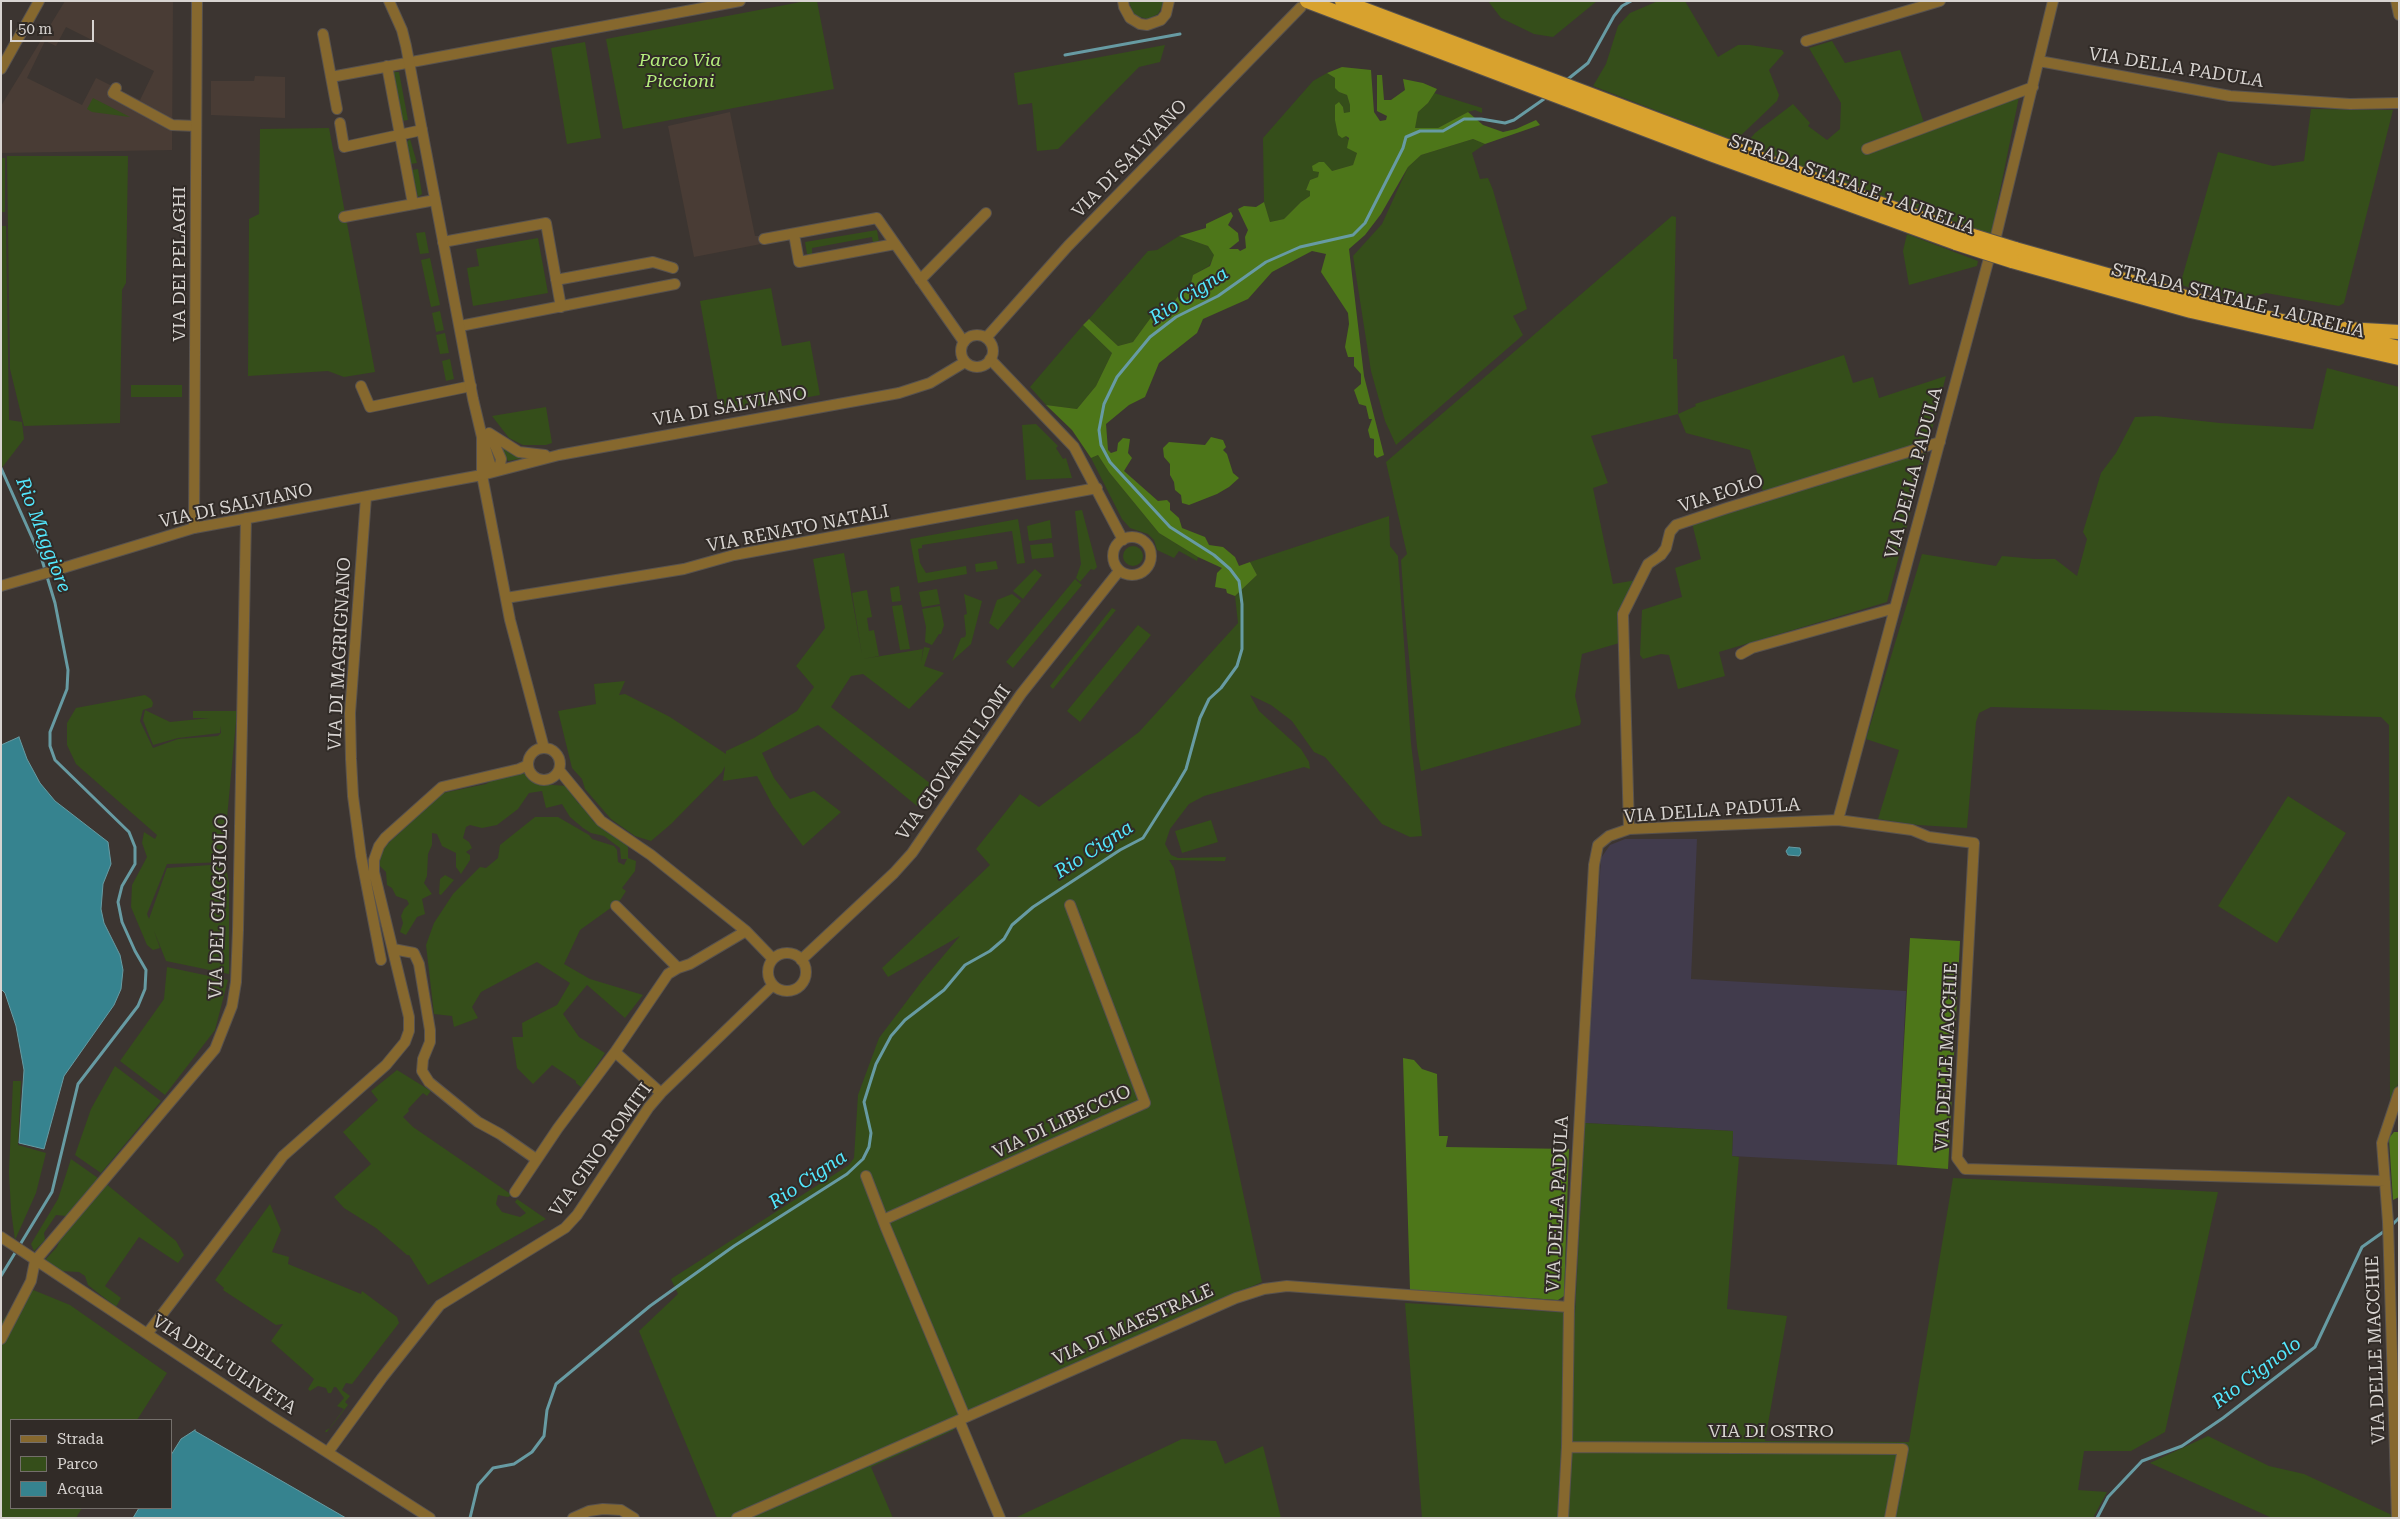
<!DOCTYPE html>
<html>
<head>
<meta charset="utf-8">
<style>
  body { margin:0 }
  #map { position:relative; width:2400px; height:1519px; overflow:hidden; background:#3c3531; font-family:"Roboto Serif",serif }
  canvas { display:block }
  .frame { position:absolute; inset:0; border:2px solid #d8d4d1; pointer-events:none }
  .legend { position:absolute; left:10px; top:1419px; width:162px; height:90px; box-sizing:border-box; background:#312b27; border:1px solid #746f6b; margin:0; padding:6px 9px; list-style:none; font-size:15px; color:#d8d4d1 }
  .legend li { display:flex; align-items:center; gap:10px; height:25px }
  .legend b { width:25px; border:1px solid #746f6b }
  .scale { position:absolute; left:10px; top:20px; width:84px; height:22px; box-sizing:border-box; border:2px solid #d8d4d1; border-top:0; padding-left:6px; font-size:15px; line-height:18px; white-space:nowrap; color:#d8d4d1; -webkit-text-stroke:4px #312b27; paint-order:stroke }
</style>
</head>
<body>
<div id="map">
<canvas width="2400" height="1519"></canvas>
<div class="frame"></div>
<ul class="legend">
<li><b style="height:6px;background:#86682e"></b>Strada</li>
<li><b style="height:14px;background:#354e1a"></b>Parco</li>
<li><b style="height:14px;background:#36838f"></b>Acqua</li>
</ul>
<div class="scale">50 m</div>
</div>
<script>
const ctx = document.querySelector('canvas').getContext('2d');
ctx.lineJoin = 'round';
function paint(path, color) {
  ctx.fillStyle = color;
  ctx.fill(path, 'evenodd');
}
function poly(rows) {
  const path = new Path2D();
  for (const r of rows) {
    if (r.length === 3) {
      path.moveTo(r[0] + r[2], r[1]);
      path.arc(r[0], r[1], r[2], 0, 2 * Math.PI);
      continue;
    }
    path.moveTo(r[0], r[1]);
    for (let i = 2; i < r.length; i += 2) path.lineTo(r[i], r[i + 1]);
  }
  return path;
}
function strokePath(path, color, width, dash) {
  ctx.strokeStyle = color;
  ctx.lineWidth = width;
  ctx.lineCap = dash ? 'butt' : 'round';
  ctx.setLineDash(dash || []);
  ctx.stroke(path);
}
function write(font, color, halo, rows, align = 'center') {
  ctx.font = font + ' "Roboto Serif",serif';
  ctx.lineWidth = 4;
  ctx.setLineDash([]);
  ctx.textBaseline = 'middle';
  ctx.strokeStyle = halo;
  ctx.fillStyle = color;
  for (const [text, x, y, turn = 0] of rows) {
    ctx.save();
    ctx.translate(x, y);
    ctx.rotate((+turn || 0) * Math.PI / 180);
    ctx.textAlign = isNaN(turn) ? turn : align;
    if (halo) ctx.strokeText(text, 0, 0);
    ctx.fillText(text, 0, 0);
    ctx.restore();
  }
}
paint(poly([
  [65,1,173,1,172,150,1,153,1,106],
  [66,27,154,71,140,100,96,78,82,105,27,78,45,41,56,46],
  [255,76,285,77,285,118,211,115,211,81,254,81],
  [730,112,755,236,760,236,761,244,694,257,668,126]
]), '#493c35');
paint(poly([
  [1625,839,1697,839,1691,979,1906,991,1897,1165,1732,1156,1733,1131,1585,1123,1601,858,1610,845]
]), '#413b4c');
paint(poly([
  [806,1,817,1,834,89,623,129,606,39],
  [1129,1,1164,1,1163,5,1158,14,1148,19,1136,16,1132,11],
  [1488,1,1597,1,1553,37,1534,34,1501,18],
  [1658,1,1685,1,1718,57,1738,45,1750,45,1782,50,1784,53,1769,70,1779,95,1777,101,1735,141,1593,86,1606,64,1618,26,1630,13],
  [1832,41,1845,63,1900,50,1925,126,2019,97,1991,235,1744,146,1755,133,1793,104,1810,123,1808,126,1827,140,1840,129,1841,103,1809,48],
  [585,42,601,138,567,144,551,48],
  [1165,45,1160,62,1139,67,1058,149,1037,151,1032,103,1018,105,1014,73],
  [393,72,399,72,408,120,402,121],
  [1327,73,1335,78,1339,92,1347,95,1350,105,1350,113,1344,113,1343,107,1340,103,1346,136,1357,153,1353,165,1332,171,1319,172,1318,177,1310,180,1306,190,1311,191,1310,196,1301,202,1284,219,1270,222,1264,202,1263,138,1313,81],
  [1434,93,1482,108,1482,113,1475,110,1468,112,1438,128,1414,128,1418,112,1428,103],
  [93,98,130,117,92,112,87,109],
  [2311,109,2393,110,2344,303,2339,306,2266,293,2241,300,2180,285,2218,152,2273,166,2304,161],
  [329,128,375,372,344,377,328,371,248,376,249,219,259,214,260,129],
  [410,139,417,163,410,164,406,143],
  [1473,139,1485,144,1472,153,1480,179,1488,178,1493,190,1527,309,1513,316,1523,335,1396,445,1385,421,1371,371,1353,256,1382,224,1408,167,1421,155],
  [7,156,128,156,126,283,122,290,120,423,24,426,10,369],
  [1,158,5,158,5,212,1,212],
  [418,169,422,194,418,197,412,170],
  [1672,216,1676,217,1673,359,1677,359,1678,414,1696,406,1695,404,1844,355,1853,383,1873,377,1879,398,1946,376,1887,602,1719,652,1725,676,1678,689,1669,655,1661,654,1643,659,1640,655,1642,610,1682,597,1675,568,1701,559,1690,515,1763,491,1750,450,1686,433,1678,414,1591,436,1608,483,1593,488,1613,584,1643,579,1627,616,1626,641,1582,654,1575,696,1581,721,1580,725,1421,771,1417,747,1404,603,1401,560,1407,554,1386,462],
  [1,226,6,226,9,420,22,422,24,439,1,469],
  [877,230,879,242,873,243,872,237,812,248,812,254,807,254,805,242],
  [425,232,429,253,420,254,416,233],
  [1907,234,1978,261,1977,266,1909,285,1903,251],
  [1179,236,1208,246,1215,255,1209,266,1193,275,1191,283,1181,292,1169,309,1152,316,1133,342,1118,346,1089,319,1148,251,1157,250],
  [538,238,548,293,473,306,467,268,479,266,476,249],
  [430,258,440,305,431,307,421,260],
  [771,288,782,346,810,341,820,395,720,413,700,301],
  [440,311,444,330,436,332,432,313],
  [1083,325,1112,353,1096,386,1077,409,1046,405,1030,387],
  [445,333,449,353,440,354,436,335],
  [450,359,454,379,446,381,442,361],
  [2327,368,2399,387,2399,1080,2390,1110,2389,725,2381,717,1991,707,1979,713,1976,722,1967,828,1918,825,1878,819,1899,750,1866,739,1922,554,1996,566,2002,556,2035,559,2055,559,2077,576,2087,539,2083,532,2101,473,2116,453,2135,417,2156,416,2220,423,2313,429],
  [131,385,182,385,182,397,131,397],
  [546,407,552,443,546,445,523,445,509,438,492,416],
  [1036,424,1058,446,1056,448,1063,459,1066,458,1072,478,1026,480,1022,425],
  [497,442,529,457,508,461],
  [1098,455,1109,472,1159,533,1198,557,1197,561,1179,551,1174,558,1157,550,1154,540,1148,534,1130,528,1122,519,1091,458],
  [1082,510,1097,567,1094,570,1091,569,1080,582,1076,578,1081,564,1075,511],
  [1389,516,1390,546,1398,556,1411,743,1422,836,1410,837,1382,824,1325,757,1314,752,1292,721,1271,705,1250,695,1259,711,1301,749,1309,762,1310,769,1304,767,1204,796,1189,804,1170,829,1165,844,1171,855,1178,858,1226,857,1225,861,1169,860,1174,868,1262,1282,950,1420,954,1430,871,1467,893,1518,717,1518,639,1331,678,1294,671,1279,849,1165,854,1158,858,1095,879,1038,922,981,960,936,888,977,882,968,990,865,976,849,1020,794,1039,807,1139,732,1238,623,1235,596,1257,575,1250,562],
  [1018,519,1025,563,1017,564,1012,531,922,545,922,548,918,549,920,563,926,573,966,566,967,574,918,583,910,539],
  [1050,520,1052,538,1029,541,1027,526],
  [1052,543,1054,557,1032,559,1030,545],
  [1133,556,10],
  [844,553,862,655,852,593,867,590,872,617,867,618,869,631,874,630,879,656,863,659,923,649,921,663,924,647,930,648,924,666,944,673,909,709,863,674,851,676,831,707,931,784,917,806,818,725,762,753,774,778,790,799,814,791,841,812,803,846,773,806,757,776,723,781,725,766,722,772,671,824,651,841,635,836,611,819,585,789,582,779,572,768,558,711,596,704,594,684,625,681,619,695,625,694,670,717,726,754,726,751,754,738,797,711,814,687,796,666,825,628,813,559],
  [996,561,998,569,976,572,975,564],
  [1035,569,1042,575,1023,599,1013,591],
  [1075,579,1082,585,1013,668,1006,662],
  [899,586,901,601,892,602,890,588],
  [937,589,940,604,922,607,919,592],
  [964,594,982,601,971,644,952,661,961,638,965,637,966,634,964,615,967,614],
  [1012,594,1021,601,998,630,989,623,997,600],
  [902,605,910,649,900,650,892,606],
  [940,606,944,625,941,634,939,634,932,645,925,642,926,627,922,609],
  [1112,608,1116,610,1053,689,1050,686],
  [1138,625,1151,635,1080,722,1067,711],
  [145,695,151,699,153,703,152,707,143,710,140,721,153,748,178,739,218,736,221,733,220,726,220,733,178,738,153,745,143,720,145,710,170,722,210,718,193,718,193,711,237,711,224,850,227,862,167,864,147,914,149,919,167,868,225,864,229,882,229,974,166,961,154,931,160,948,153,950,147,945,131,907,132,885,147,857,142,843,144,832,155,839,157,835,76,764,67,745,67,723,76,708],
  [521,772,539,784,567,786,578,803,585,806,593,821,619,836,628,847,628,858,636,861,635,871,622,888,626,891,619,902,580,930,564,964,590,979,643,995,625,1018,587,985,563,1014,579,1037,605,1053,582,1088,576,1083,576,1081,552,1065,533,1084,517,1068,512,1037,523,1037,522,1023,557,1005,570,983,537,962,481,992,472,1007,478,1018,454,1027,452,1016,434,1014,426,945,434,923,453,894,480,867,486,868,498,858,500,845,535,817,558,817,589,835,592,839,614,846,617,850,618,862,624,865,627,859,621,859,620,848,604,836,591,833,583,828,570,817,562,804,546,808,542,791,529,793,518,809,497,825,482,828,470,825,466,827,463,838,469,842,472,848,466,852,470,855,470,860,461,874,456,867,456,853,442,846,437,834,432,833,432,845,428,854,427,876,424,883,432,894,422,899,425,914,417,917,406,935,400,932,403,923,401,916,404,909,409,904,407,900,396,896,392,888,387,885,386,872,379,865,383,848,443,793,486,784,496,778],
  [2288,796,2346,833,2277,943,2218,906],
  [1211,820,1218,842,1182,853,1175,831],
  [445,875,454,880,441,895,439,894,440,879],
  [167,967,228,980,215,1030,165,1095,120,1061,164,999],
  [115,1066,161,1101,101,1173,75,1155,91,1109],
  [397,1070,431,1091,427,1096,423,1093,408,1109,409,1111,403,1117,413,1127,512,1195,508,1197,498,1195,496,1204,502,1212,520,1217,526,1213,515,1202,517,1199,546,1219,428,1285,409,1255,407,1255,376,1228,344,1208,334,1197,371,1164,343,1132,378,1100,371,1091],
  [13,1081,21,1081,18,1145,46,1153,36,1193,15,1240,11,1210,9,1172],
  [1585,1123,1733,1131,1732,1156,1739,1157,1727,1309,1787,1316,1765,1441,1909,1442,1953,1178,2218,1192,2165,1432,2131,1451,2084,1451,2078,1490,2107,1492,2093,1518,1422,1518,1405,1303,1575,1313],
  [71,1159,98,1178,66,1216,56,1215,44,1233,45,1240,34,1251,31,1244,58,1199],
  [105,1183,176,1241,184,1255,178,1263,139,1237,105,1286,121,1298,116,1307,88,1285,85,1276,79,1272,61,1271,47,1262,46,1259,57,1247,61,1236],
  [270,1204,281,1230,272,1252,289,1257,288,1264,361,1294,362,1291,397,1317,399,1323,352,1384,346,1383,342,1390,350,1396,345,1402,348,1405,327,1432,325,1432,326,1430,329,1429,344,1409,337,1406,344,1398,336,1387,334,1387,331,1393,328,1393,326,1388,318,1386,310,1391,308,1389,314,1379,271,1341,283,1324,276,1325,223,1290,224,1288,215,1280],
  [26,1287,70,1305,167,1373,137,1420,11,1420,11,1508,82,1508,76,1518,1,1518,1,1323],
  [2208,1436,2269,1466,2304,1474,2394,1516,2394,1518,2272,1518,2150,1463],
  [1182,1439,1216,1441,1225,1464,1263,1446,1281,1518,1015,1518]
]), '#354e1a');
paint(poly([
  [1342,67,1371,70,1374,112,1380,121,1386,120,1387,116,1377,111,1377,75,1382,75,1384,100,1391,100,1405,90,1403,79,1423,83,1437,89,1428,103,1418,112,1415,128,1438,128,1468,112,1483,125,1503,132,1516,129,1536,120,1540,125,1485,144,1473,139,1421,155,1408,167,1381,214,1365,235,1349,249,1364,376,1384,455,1377,458,1374,455,1374,439,1370,438,1368,430,1372,419,1369,419,1366,406,1359,404,1354,390,1361,384,1361,374,1354,366,1354,357,1348,357,1345,347,1349,324,1348,313,1321,272,1326,254,1312,251,1272,272,1248,299,1203,319,1197,333,1159,363,1145,397,1129,405,1106,424,1108,450,1111,453,1117,451,1118,443,1123,438,1130,439,1128,453,1132,458,1124,471,1158,501,1167,500,1170,503,1170,510,1179,518,1182,528,1205,537,1209,545,1223,547,1235,557,1239,566,1250,562,1257,575,1235,596,1227,593,1226,589,1215,587,1217,573,1222,568,1198,557,1159,533,1109,472,1098,455,1091,458,1072,430,1046,405,1077,409,1096,386,1112,353,1083,325,1089,319,1118,346,1133,342,1152,316,1169,309,1181,292,1191,283,1193,275,1210,266,1214,255,1208,246,1179,236,1206,228,1206,224,1231,212,1233,216,1228,225,1238,233,1239,241,1229,249,1238,249,1240,251,1246,248,1245,237,1248,230,1238,209,1244,206,1256,207,1264,202,1270,222,1284,219,1301,202,1310,196,1310,191,1306,190,1310,180,1318,177,1319,172,1313,171,1312,166,1319,162,1324,162,1332,171,1353,165,1357,153,1347,148,1349,138,1346,136,1342,138,1338,135,1335,120,1335,105,1339,102,1343,107,1344,113,1350,112,1350,105,1347,95,1339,92,1335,88,1335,78,1327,73],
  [1211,437,1223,440,1226,447,1223,450,1227,454,1233,473,1239,478,1229,487,1217,494,1189,505,1182,503,1181,495,1175,490,1174,482,1170,475,1170,464,1164,457,1163,448,1169,442,1205,445],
  [1910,938,1960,941,1948,1169,1897,1165],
  [1403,1058,1414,1060,1422,1069,1437,1074,1439,1136,1448,1136,1446,1147,1569,1149,1564,1296,1558,1300,1410,1290],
  [2394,1132,2399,1132,2399,1197,2393,1200,2389,1138]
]), '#4d7619');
const water = poly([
  [19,737,27,759,40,783,55,801,108,842,111,864,103,884,101,909,104,923,120,955,123,970,121,989,114,1005,64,1076,44,1149,19,1143,24,1070,16,1026,5,993,1,989,1,745,19,737],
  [1789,847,1800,848,1801,853,1799,856,1788,855,1786,851,1789,847],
  [195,1430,195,1431,346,1518,133,1518,139,1508,171,1508,171,1455,181,1439,195,1430]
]);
paint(water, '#36838f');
strokePath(water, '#679ba3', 1);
strokePath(poly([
  [1065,55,1180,34],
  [1568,79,1588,63,1614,16,1622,6,1631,1],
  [1,468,42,560,55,603,68,670,67,689,50,732,50,746,55,760,129,832,135,847,135,864,122,886,118,902,122,922,135,951,146,970,145,989,138,1006,78,1084,52,1192,1,1276],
  [2391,1226,2399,1218],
  [470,1518,478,1485,493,1468,514,1464,532,1452,544,1436,547,1410,556,1384,650,1306,734,1246,847,1174,863,1159,869,1147,871,1133,864,1102,876,1064,891,1036,905,1020,944,990,965,965,990,951,1004,939,1012,925,1033,907,1120,850,1143,838,1176,786,1186,769,1200,718,1209,699,1221,688,1237,666,1242,649,1242,604,1239,581,1230,569,1214,555,1170,527,1110,462,1101,445,1099,430,1104,404,1117,377,1150,337,1176,317,1218,296,1266,262,1300,247,1353,235,1365,223,1403,148,1406,137,1420,131,1443,131,1464,119,1481,119,1505,123,1514,120,1544,99],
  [2097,1518,2108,1497,2142,1461,2182,1446,2223,1418,2315,1347,2362,1247,2386,1230]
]), '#679ba3', 3);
const pedestrian = poly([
  [116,88,113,93,172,125,196,126]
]);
const minor = poly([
  [197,1,194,528,482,475,510,620,544,748],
  [1123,1,1124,7,1130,18,1140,24,1147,25,1161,20,1166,14,1169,1],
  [323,34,331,77,740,1],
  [1806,41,1940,1],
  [2039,61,2230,96,2350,104,2399,103],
  [387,66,413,204],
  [331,77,337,109],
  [340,123,344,147,422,130],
  [1867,149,2033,87],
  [344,217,435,200],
  [794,234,799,262,895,244],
  [1996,236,2053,1],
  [764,239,877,218,964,342],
  [443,242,546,223,561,307],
  [556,280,653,262,673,268],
  [920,280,986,213],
  [460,326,675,284],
  [990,359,1074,447,1123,540],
  [361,386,370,407,471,386],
  [366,497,350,713,351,759,353,796,361,856,381,960],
  [1132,556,19],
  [1,586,53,571],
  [506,598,684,569,734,555,1097,488],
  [1741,654,1752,648,1895,608],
  [544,764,16],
  [559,770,601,821,651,855,746,931,773,959],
  [1838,820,1912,830,1929,837,1974,843,1957,1158,1965,1169,2385,1181],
  [1629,829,1623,614,1648,564,1661,555,1666,548,1670,532,1676,525,1727,508,1940,442],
  [616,906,678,968],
  [393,949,414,953,419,964,430,1030,430,1042,423,1059,422,1071,429,1082,478,1122,500,1134,536,1159],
  [787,972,19],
  [801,960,894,873,912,853,1021,694,1119,571],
  [615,1052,668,974,678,968,690,964,746,931],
  [866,1176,886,1228,965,1417],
  [515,1192,558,1128,615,1052,661,1093],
  [883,1220,1145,1103,1070,905],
  [1,1237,272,1417,430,1518],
  [147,1334,283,1156,386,1065,405,1042,409,1031,409,1017,374,872,374,860,379,846,385,838,442,787,519,769,528,765],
  [1,1339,31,1281,35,1261,215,1049,232,1006,236,982,238,930,246,518],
  [959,1420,1000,1518],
  [1567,1447,1903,1449,1890,1518],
  [328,1452,382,1378,440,1305,565,1228,577,1215,649,1107,661,1093,773,985],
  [573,1518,589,1511,603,1509,621,1510,634,1518],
  [737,1518,1236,1298,1264,1289,1287,1286,1569,1307],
  [1563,1518,1567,1447,1569,1307,1594,865,1598,845,1609,836,1629,829,1838,820,1988,262],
  [2397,1518,2388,1222,2382,1143,2399,1092]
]);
const tertiary = poly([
  [389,1,402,30,406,46,473,399,482,437,490,464,495,471],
  [2396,1,2399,15],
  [1,69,39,1],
  [977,351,16],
  [986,338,1068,246,1301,7],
  [489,433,519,452,545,455],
  [490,434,501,459,500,465,495,471],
  [482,437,482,475,559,455,899,393,930,383,965,362],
  [53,571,194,528]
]);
const trunk = poly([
  [1307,1,1713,155,1956,243],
  [1342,1,1870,200,1960,232],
  [2015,249,2221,307,2399,348],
  [2012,261,2191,311,2399,358],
  [2345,329,2399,332]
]);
strokePath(pedestrian, '#58524e', 12);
strokePath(minor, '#58524e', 12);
strokePath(tertiary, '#58524e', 12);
strokePath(trunk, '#58524e', 16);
strokePath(pedestrian, '#86682e', 10);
strokePath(minor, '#86682e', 10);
strokePath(tertiary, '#86682e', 10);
strokePath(trunk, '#d8a22e', 14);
const trunkBridge = poly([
  [1960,232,2015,249],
  [1956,243,2012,261]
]);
strokePath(trunkBridge, '#58524e', 16, []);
strokePath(trunkBridge, '#d8a22e', 14);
write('italic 18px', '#b6f07d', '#312b27', [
  ["Parco Via",680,61],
  ["Piccioni",680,82]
]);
write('18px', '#d8d4d1', '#312b27', [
  ["VIA DELLA PADULA",2176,68,9],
  ["VIA DI SALVIANO",1130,159,-46],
  ["STRADA STATALE 1 AURELIA",1852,185,20],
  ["VIA DEI PELAGHI",180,264,-90],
  ["STRADA STATALE 1 AURELIA",2238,301,14],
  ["VIA DI SALVIANO",730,407,-10],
  ["VIA DELLA PADULA",1914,473,-75],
  ["VIA EOLO",1721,494,-18],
  ["VIA DI SALVIANO",236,506,-12],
  ["VIA RENATO NATALI",798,529,-11],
  ["VIA DI MAGRIGNANO",340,654,-87],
  ["VIA GIOVANNI LOMI",954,763,-55],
  ["VIA DELLA PADULA",1712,811,-4],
  ["VIA DEL GIAGGIOLO",219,907,-88],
  ["VIA DELLE MACCHIE",1947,1057,-87],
  ["VIA DI LIBECCIO",1062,1122,-25],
  ["VIA GINO ROMITI",601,1150,-54],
  ["VIA DELLA PADULA",1558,1204,-87],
  ["VIA DI MAESTRALE",1133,1325,-24],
  ["VIA DELLE MACCHIE",2376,1350,-92],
  ["VIA DELL'ULIVETA",224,1365,33],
  ["VIA DI OSTRO",1771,1432]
]);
write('italic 19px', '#53e7fd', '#312b27', [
  ["Rio Cigna",1189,296,-33],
  ["Rio Maggiore",43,535,69],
  ["Rio Cigna",1094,850,-33],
  ["Rio Cigna",808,1180,-34],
  ["Rio Cignolo",2257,1373,-37]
]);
</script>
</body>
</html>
